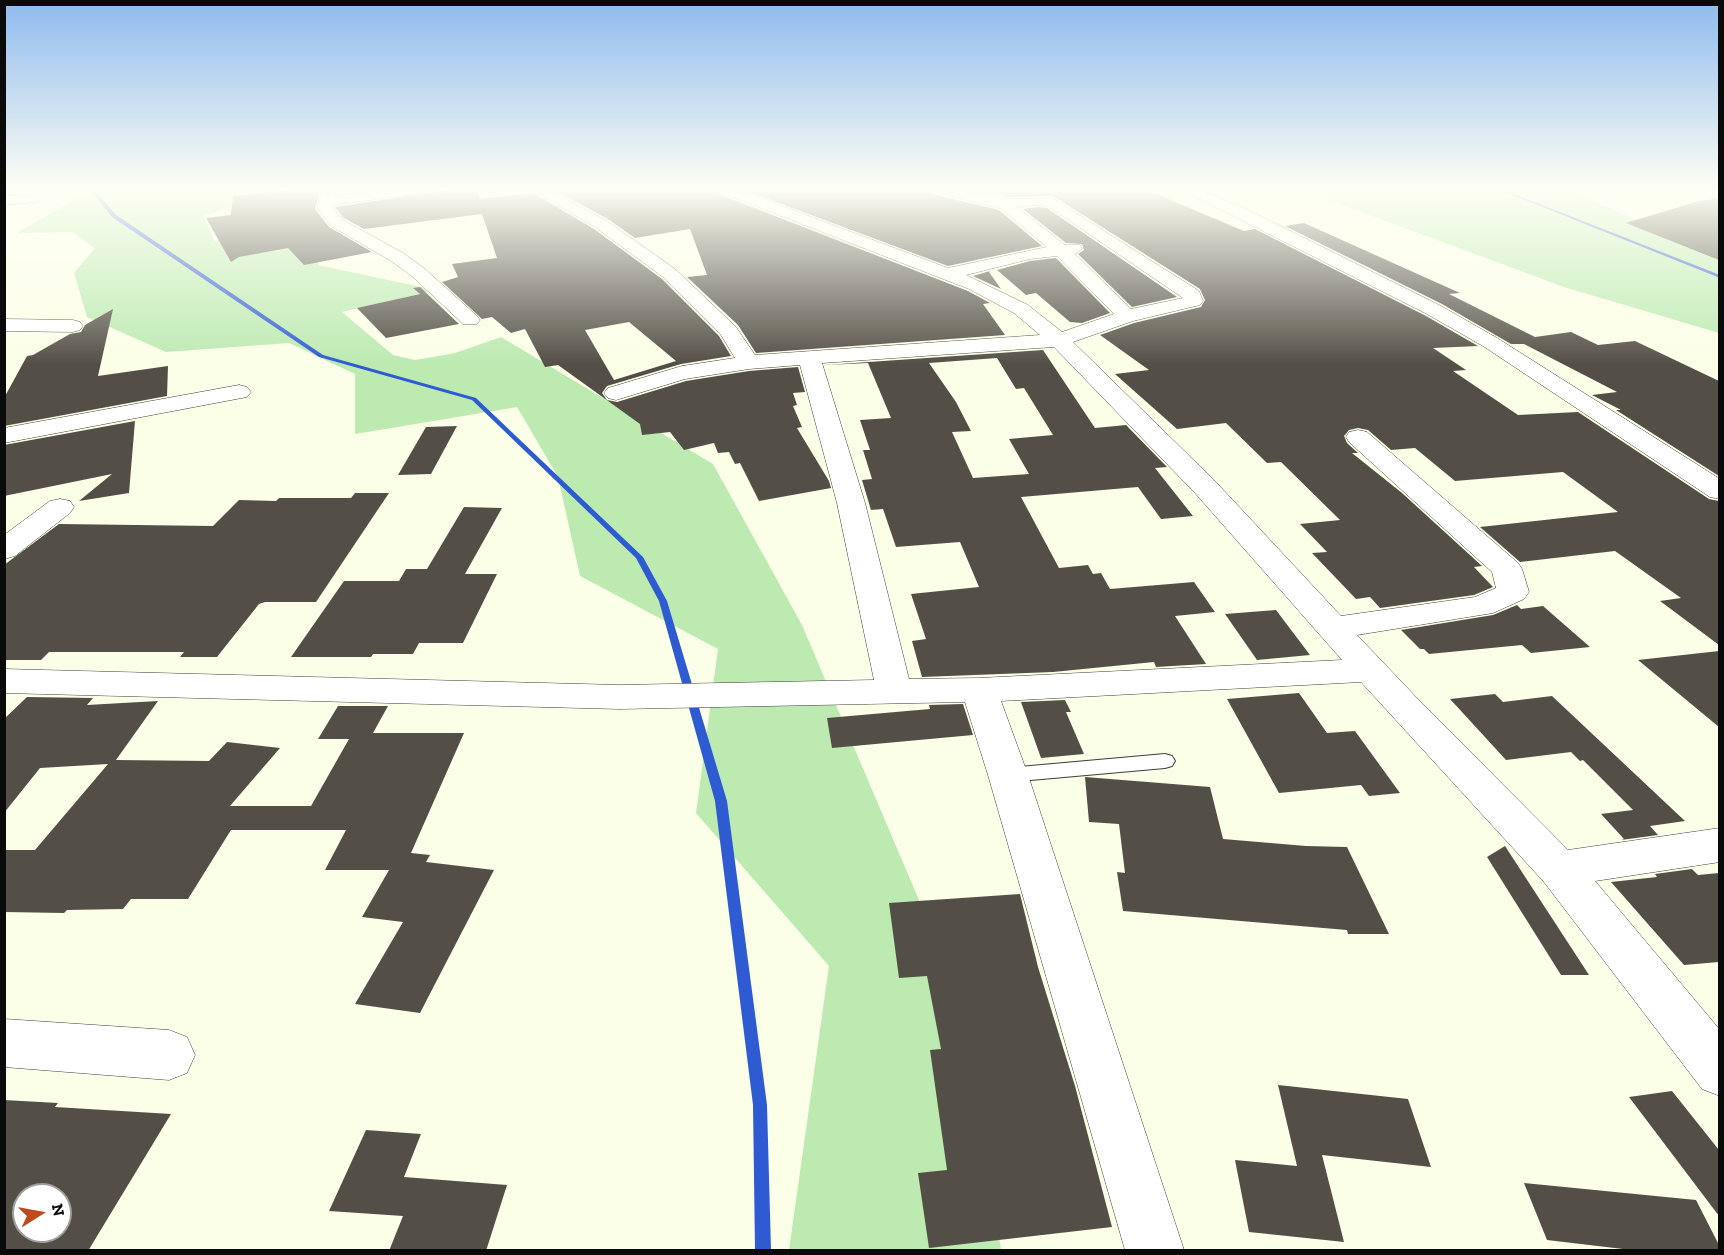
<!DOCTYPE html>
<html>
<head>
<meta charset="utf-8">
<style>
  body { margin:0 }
  #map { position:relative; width:1724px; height:1255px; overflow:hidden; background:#fcffe7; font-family:"Zilla Slab",serif }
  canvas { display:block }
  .frame { position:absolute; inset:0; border:6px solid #0a0a0a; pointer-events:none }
  .north { position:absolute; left:12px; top:1183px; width:60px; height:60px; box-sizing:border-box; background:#fff; border:2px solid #9d9d9d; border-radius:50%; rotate:79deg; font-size:16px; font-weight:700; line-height:24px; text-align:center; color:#0a0a0a }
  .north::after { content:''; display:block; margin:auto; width:21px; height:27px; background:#be4b1e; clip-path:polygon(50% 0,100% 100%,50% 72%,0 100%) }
</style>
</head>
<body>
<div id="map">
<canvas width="1724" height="1255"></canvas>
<div class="frame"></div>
<div class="north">N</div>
</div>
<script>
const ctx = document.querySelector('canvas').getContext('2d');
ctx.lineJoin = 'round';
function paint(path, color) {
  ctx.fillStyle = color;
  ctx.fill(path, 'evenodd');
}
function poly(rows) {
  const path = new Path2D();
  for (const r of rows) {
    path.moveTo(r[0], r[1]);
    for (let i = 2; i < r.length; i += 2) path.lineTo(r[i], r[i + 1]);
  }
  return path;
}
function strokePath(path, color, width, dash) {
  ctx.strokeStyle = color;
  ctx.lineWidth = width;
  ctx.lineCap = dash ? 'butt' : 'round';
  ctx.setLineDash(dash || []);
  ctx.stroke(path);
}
paint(poly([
  [91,190,279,190,204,216,214,241,311,230,318,265,435,290,342,312,393,355,415,360,455,353,501,337,713,464,802,625,967,1013,1001,1250,789,1250,829,966,696,813,718,649,580,576,558,477,517,407,355,434,355,374,289,343,166,352,87,317,74,273,95,248,72,232,17,233],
  [1302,190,1570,190,1679,239,1719,255,1719,333,1564,287]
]), '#bceab1');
paint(poly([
  [90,190,94,190,116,215,323,355,476,398,643,557,667,601,727,801,767,1105,771,1250,755,1250,753,1105,715,801,659,601,636,558,472,400,319,357,112,217,90,190],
  [1500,190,1504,190,1720,275,1720,278,1500,190]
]), '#2f5bd2');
paint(poly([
  [290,190,320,190,315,209,329,227,372,252,304,265,288,248,239,257,231,262,206,218,231,215,233,196],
  [447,190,477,190,480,199,533,193,594,229,662,279,719,336,731,356,681,364,607,386,602,393,607,400,617,402,686,381,749,371,798,367,805,392,793,393,797,405,793,406,802,427,797,428,829,481,831,488,759,501,740,463,735,464,729,452,718,453,714,443,684,450,670,432,642,435,640,424,558,365,545,367,525,329,511,333,492,317,482,319,442,282,458,277,452,264,497,258,482,214,364,229,344,218,335,207],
  [629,322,676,361,614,380,585,330],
  [575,190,718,190,721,195,968,291,990,303,983,304,1005,335,756,353,738,325,687,277,707,275,690,229,635,238,608,219,556,191],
  [744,190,933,190,936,195,999,210,1042,246,948,266],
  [967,190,1147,190,1244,231,1255,229,1426,316,1478,346,1433,348,1466,370,1453,371,1518,415,1578,412,1709,499,1719,501,1719,645,1660,601,1681,598,1615,551,1520,562,1480,527,1618,512,1563,472,1455,481,1415,448,1391,450,1368,430,1358,428,1349,430,1344,436,1347,443,1358,453,1352,453,1402,493,1482,566,1474,567,1493,587,1474,595,1380,608,1370,597,1356,599,1312,553,1327,552,1300,524,1340,520,1281,462,1267,463,1226,423,1177,429,1115,374,1149,370,1100,335,1134,323,1201,307,1205,300,1200,289,1053,196,1008,197,996,191,988,194],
  [1719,198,1719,260,1626,223,1699,201],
  [1038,207,1047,208,1177,297,1132,307,1078,254,1084,250,1082,244,1066,243,1023,209],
  [1304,223,1460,293,1449,294,1535,337,1571,332,1598,345,1635,341,1719,381,1719,476,1616,410,1621,410,1592,395,1617,392,1524,344,1511,344,1442,304,1285,226],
  [1056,258,1110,313,1082,323,1070,322,1036,293,1026,295,997,270,1030,261],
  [990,271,989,272,1001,289,973,276],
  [420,287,459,324,386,338,357,308,420,294,413,288],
  [113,309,98,376,168,366,167,396,4,426,4,398,27,356,33,355,70,334,81,332,85,325],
  [1043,350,1095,428,1126,425,1167,467,1155,468,1193,516,1161,519,1138,487,1021,497,1059,568,1088,565,1093,574,1101,573,1110,589,1194,582,1215,612,1175,616,1206,664,1156,667,1154,662,1053,672,922,677,912,641,926,639,911,594,979,587,960,542,896,547,883,509,871,510,862,480,872,479,863,450,870,450,860,420,891,418,868,363,825,365],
  [997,358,1016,389,1024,388,1053,435,1009,439,1029,474,973,478,952,432,971,431,956,402,929,363],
  [135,421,129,493,79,501,112,474,4,496,4,445],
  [457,426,431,474,398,475,426,427],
  [355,493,389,493,316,602,265,602,259,604,217,657,180,657,184,652,49,652,41,660,4,660,4,565,59,524,213,526,239,500,276,501,279,498,351,498],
  [464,507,502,508,465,574,497,574,463,643,419,643,413,654,373,654,371,657,291,657,344,581,399,581,406,569,427,569],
  [1517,605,1521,609,1543,606,1590,647,1531,653,1522,645,1429,654,1424,649,1420,649,1401,630,1493,615],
  [1276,610,1310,655,1257,660,1225,614],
  [1719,651,1719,727,1638,660],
  [1299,693,1327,733,1355,731,1400,793,1369,796,1361,785,1279,793,1227,699],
  [1495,694,1503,702,1552,696,1685,821,1650,826,1658,835,1621,840,1624,839,1601,814,1633,810,1583,760,1580,761,1571,752,1506,760,1450,699],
  [27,697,93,698,87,705,158,701,116,760,209,761,227,742,280,748,230,806,311,806,349,739,318,739,338,706,388,706,373,733,464,733,411,853,430,855,426,862,494,870,420,1013,355,1004,403,922,362,917,389,870,325,870,346,830,231,830,188,899,131,899,123,909,67,910,64,913,4,912,4,850,35,850,108,764,40,768,4,813,4,719],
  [1065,700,1071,712,1066,712,1084,754,1041,758,1021,702],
  [963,704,973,735,832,748,827,718,930,709,929,705],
  [1085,777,1210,787,1223,839,1306,846,1347,847,1389,934,1348,934,1347,930,1123,911,1117,872,1125,873,1119,824,1089,822],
  [1505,846,1589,975,1561,975,1487,857],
  [1692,869,1698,875,1719,873,1719,962,1684,965,1611,882,1657,877,1655,874],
  [1020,894,1038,967,1075,1086,1112,1227,929,1248,918,1173,947,1170,930,1050,941,1049,927,976,899,978,889,903],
  [1278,1085,1408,1099,1431,1167,1322,1155,1344,1242,1249,1232,1235,1160,1297,1166],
  [1672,1091,1719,1150,1719,1216,1629,1097],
  [4,1100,58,1103,55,1107,171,1114,88,1251,4,1251],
  [24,1195,60,1195,60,1231,24,1231],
  [366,1130,421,1134,404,1177,507,1185,486,1251,389,1251,403,1216,329,1211],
  [1524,1183,1696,1200,1719,1245,1719,1251,1640,1251,1547,1240]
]), '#534f46');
const lane = poly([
  [1165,754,1172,756,1175,761,1172,766,1165,768,1008,782,1001,780,998,775,1001,770,1008,768,1165,754]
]);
const street = poly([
  [322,190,336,190,335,196,384,190,420,190,418,193,413,194,333,205,333,208,343,220,403,253,425,269,477,316,480,320,477,324,463,324,413,277,391,261,331,226,317,208,322,190],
  [532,190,549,190,607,221,675,269,736,327,755,355,1040,335,1014,313,969,289,722,193,720,190,739,190,948,268,1047,247,1000,208,937,193,935,190,958,190,988,196,995,193,1007,199,1052,198,1199,291,1203,301,1200,305,1133,321,1073,342,1215,481,1341,616,1475,597,1496,588,1492,572,1349,442,1346,437,1349,432,1358,430,1367,432,1518,563,1522,569,1529,592,1524,599,1493,613,1357,635,1415,696,1568,850,1720,828,1720,862,1595,881,1720,1030,1720,1096,1702,1089,1544,882,1361,682,1001,701,1028,775,1184,1250,1125,1250,988,775,965,702,620,709,4,693,4,669,620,685,874,680,837,503,800,365,749,369,685,379,616,400,608,398,604,393,608,388,682,366,735,358,721,335,663,277,595,227,532,190],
  [1038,205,1048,206,1183,298,1131,309,1075,254,1082,249,1080,245,1065,245,1017,207,1038,205],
  [1057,256,1114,314,1062,332,1028,305,966,275,1030,259,1057,256],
  [1054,347,1195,493,1342,660,979,678,909,679,865,503,822,363,1054,347],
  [1182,190,1200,190,1244,208,1441,306,1497,338,1720,479,1720,499,1710,497,1483,346,1427,314,1182,190],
  [31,195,36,196,38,199,36,202,4,205,4,196,31,195],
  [4,319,73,320,80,322,83,326,80,330,73,332,4,331,4,319],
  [239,385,247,387,251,392,247,397,4,443,4,428,239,385],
  [60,499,70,501,74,507,70,513,15,556,4,559,4,535,50,501,60,499],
  [4,1019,169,1030,187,1037,195,1055,187,1073,169,1080,4,1067,4,1019]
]);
strokePath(lane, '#3d3d3d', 2);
strokePath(street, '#3d3d3d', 1);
paint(lane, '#fff');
paint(street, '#fff');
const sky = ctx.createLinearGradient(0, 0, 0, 365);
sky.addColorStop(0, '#8fbaee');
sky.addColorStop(0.52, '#fefff4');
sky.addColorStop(1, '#fefff400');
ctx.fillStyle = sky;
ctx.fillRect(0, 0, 1724, 365);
</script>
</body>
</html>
